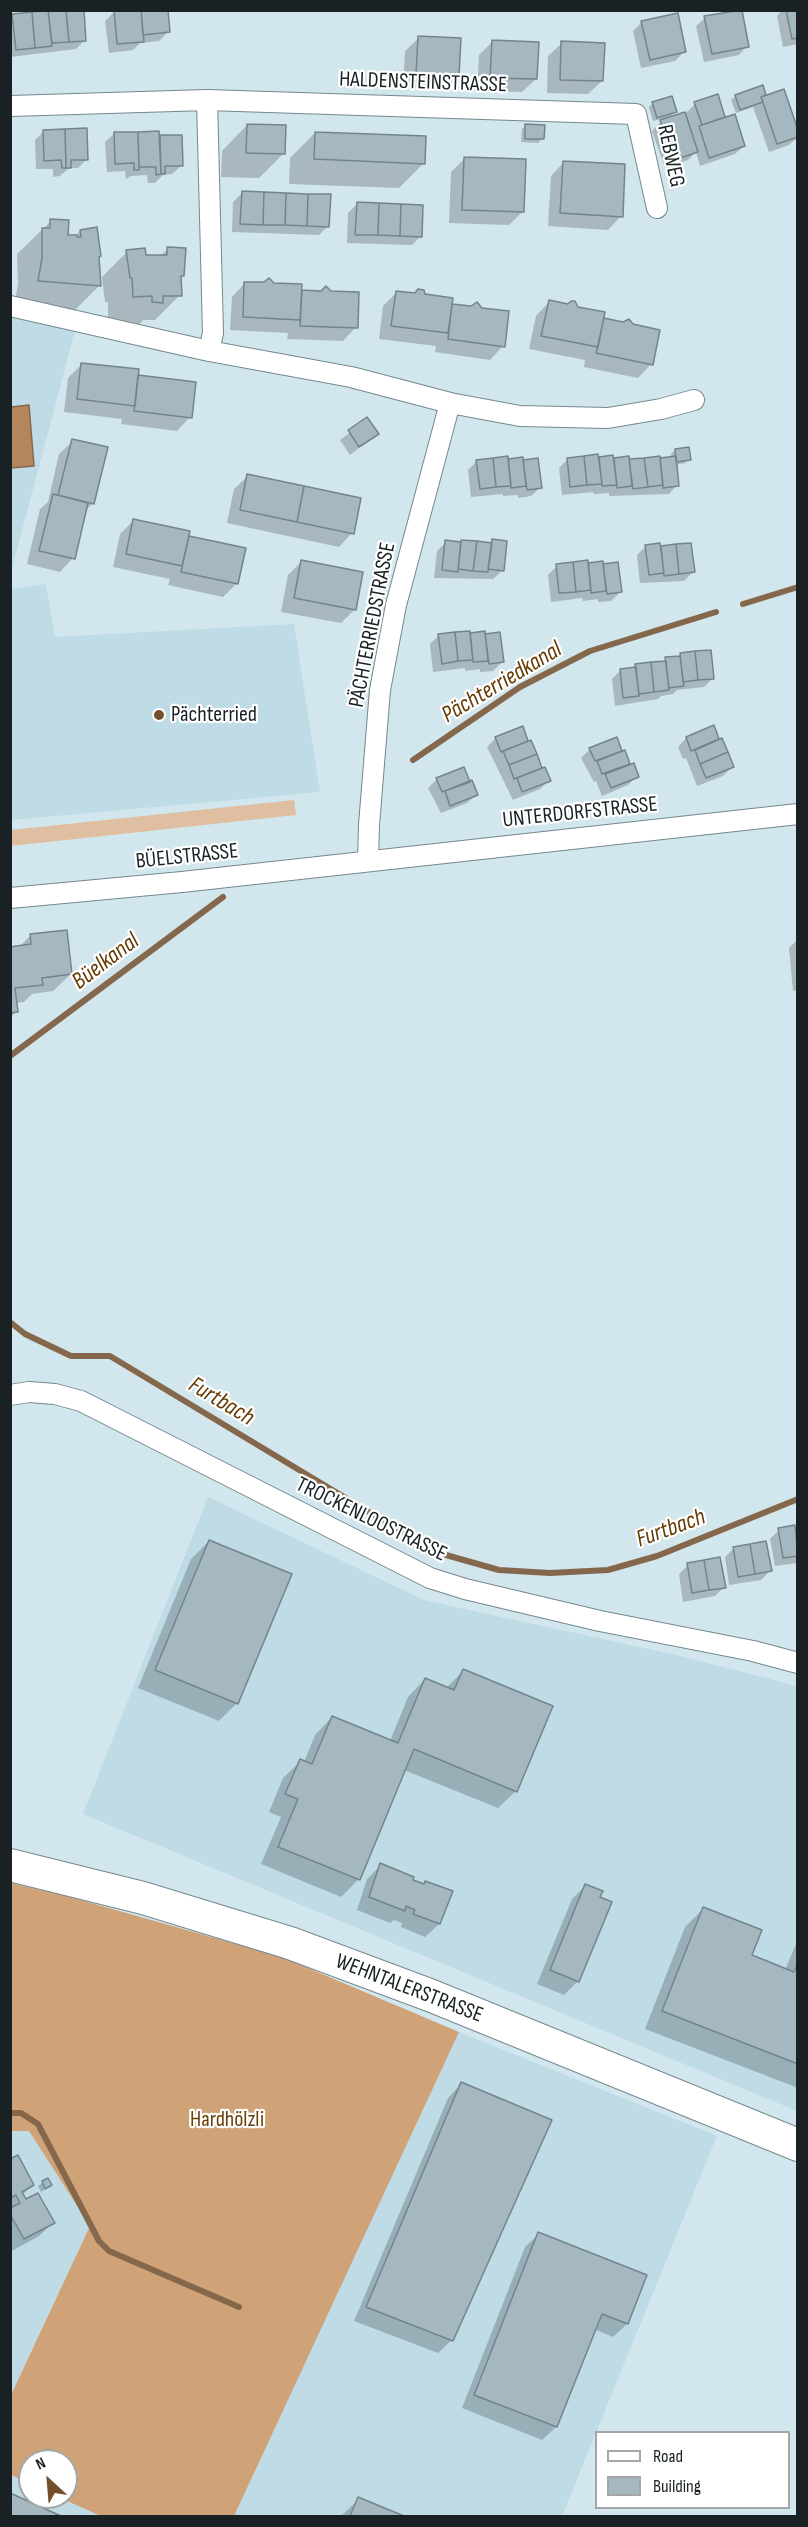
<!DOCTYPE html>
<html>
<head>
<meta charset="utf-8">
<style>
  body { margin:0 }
  #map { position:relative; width:808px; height:2527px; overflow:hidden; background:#d2e6ee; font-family:"Sofia Sans Condensed",sans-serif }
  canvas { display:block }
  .frame { position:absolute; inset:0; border:12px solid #192124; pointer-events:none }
  .legend { position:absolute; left:595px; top:2431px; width:195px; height:78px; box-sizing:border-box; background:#fff; border:2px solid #a3a6a7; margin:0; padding:8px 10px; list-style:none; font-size:18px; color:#192124 }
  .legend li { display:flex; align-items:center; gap:12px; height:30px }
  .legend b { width:30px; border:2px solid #a3a6a7 }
  .north { position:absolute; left:18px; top:2449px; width:60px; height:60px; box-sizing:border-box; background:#fff; border:2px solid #a3a6a7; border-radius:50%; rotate:334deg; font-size:16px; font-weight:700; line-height:24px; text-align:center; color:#192124 }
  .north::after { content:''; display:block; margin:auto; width:21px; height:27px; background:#744f2b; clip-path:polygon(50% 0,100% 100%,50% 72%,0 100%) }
</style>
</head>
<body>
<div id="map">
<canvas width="808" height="2527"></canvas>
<div class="frame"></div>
<ul class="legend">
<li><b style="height:8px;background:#fff"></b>Road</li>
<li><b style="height:16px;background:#a5b8bf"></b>Building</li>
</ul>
<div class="north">N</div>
</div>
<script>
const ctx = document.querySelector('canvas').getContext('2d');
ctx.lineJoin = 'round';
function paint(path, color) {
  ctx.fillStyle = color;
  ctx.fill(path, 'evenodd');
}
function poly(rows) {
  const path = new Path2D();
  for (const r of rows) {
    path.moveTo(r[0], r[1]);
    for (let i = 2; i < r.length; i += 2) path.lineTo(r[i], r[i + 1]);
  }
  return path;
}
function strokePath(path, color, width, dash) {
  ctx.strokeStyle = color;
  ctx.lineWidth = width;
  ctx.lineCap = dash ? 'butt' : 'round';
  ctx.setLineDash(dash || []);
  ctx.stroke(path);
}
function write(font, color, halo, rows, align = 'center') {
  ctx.font = font + ' "Sofia Sans Condensed",sans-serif';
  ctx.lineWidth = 4.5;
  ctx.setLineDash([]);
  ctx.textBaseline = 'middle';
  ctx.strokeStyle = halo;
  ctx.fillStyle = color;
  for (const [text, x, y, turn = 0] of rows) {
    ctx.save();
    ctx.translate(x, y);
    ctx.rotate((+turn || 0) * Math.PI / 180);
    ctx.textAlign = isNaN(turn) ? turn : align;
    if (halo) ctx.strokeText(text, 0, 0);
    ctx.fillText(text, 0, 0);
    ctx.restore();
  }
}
paint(poly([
  [11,317,76,327,11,572],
  [46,584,55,637,294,624,320,792,11,820,11,589],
  [208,1497,424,1600,676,1655,797,1686,797,2111,83,1814],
  [459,2032,717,2136,562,2516,233,2516,275,2421],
  [11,2131,29,2131,90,2226,11,2395],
  [10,2475,30,2484,30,2497,58,2497,101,2516,11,2516]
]), '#bfdbe6');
paint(poly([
  [294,800,296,815,11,846,11,830]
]), '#dfbfa2');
paint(poly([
  [11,1883,70,1897,282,1957,459,2032,234,2516,101,2516,58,2497,66,2497,66,2461,30,2461,30,2484,11,2475,11,2395,90,2226,29,2131,11,2131]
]), '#d0a278');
const water = poly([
  [29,405,34,466,11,468,11,407,29,405]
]);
paint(water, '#b3865c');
strokePath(water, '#85684b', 1.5);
paint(poly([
  [45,10,82,10,85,40,76,49,10,57,10,17],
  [782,10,798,10,798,44,783,47,777,16],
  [114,12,168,32,159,41,140,43,133,50,109,53,105,21],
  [705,18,747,46,739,55,704,62,696,26],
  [642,22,684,52,675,61,641,68,633,31],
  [419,38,458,76,444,89,403,87,405,51],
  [492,42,536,79,522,92,477,91,479,55],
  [562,43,602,81,588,94,547,93,548,56],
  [765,94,761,98,798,137,789,145,769,152,753,107,736,113,731,100,736,96],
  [717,96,724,119,744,146,735,154,700,166,696,152,688,160,665,168,652,131,661,122,686,113,695,104],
  [653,103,675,112,668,119,668,117,653,121,649,107],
  [247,125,284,153,259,178,221,177,222,151],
  [526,125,542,139,538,143,521,142,522,129],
  [44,131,87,159,78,168,69,168,60,176,53,177,53,169,36,169,35,140],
  [158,133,158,137,180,136,181,166,172,174,163,175,155,183,148,183,147,175,131,176,126,179,125,171,107,172,105,142,114,134],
  [315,133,424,163,399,188,289,184,290,158],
  [465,158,523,211,509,225,449,223,451,172],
  [564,162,621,216,608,230,548,226,551,176],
  [242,193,328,226,319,235,232,232,233,202],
  [357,204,421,236,412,245,347,243,348,213],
  [51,221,67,236,75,236,80,231,98,257,99,286,74,311,14,306,18,284,17,254],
  [168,249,183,275,180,279,180,295,155,320,143,320,137,327,128,326,127,321,108,322,108,302,105,302,102,277,127,252,145,257,160,256],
  [245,283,273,284,300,292,321,292,356,327,343,341,287,339,288,333,230,330,232,297],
  [397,292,425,296,451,305,503,346,490,360,435,352,436,346,379,339,383,306],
  [549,302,577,308,602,320,623,324,651,364,638,378,584,367,585,360,529,349,536,316],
  [82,364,137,376,190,417,177,431,121,424,122,419,64,412,68,378],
  [367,420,377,434,350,455,340,440],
  [73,441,93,503,85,511,73,558,60,572,27,564,40,509,48,502,59,454],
  [675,450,689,459,685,463,675,465,677,485,669,494,609,496,609,493,594,494,593,492,562,495,559,468,568,459,612,457,612,460,628,458,628,461,672,458,671,454],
  [521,459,540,488,531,496,518,498,518,495,503,496,503,494,471,497,468,470,477,461],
  [248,476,352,533,339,547,227,523,234,489],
  [134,520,187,538,244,549,237,583,223,597,168,585,170,579,113,567,120,534],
  [492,541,502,571,493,579,434,578,437,551,446,542,489,544],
  [690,544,693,572,684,581,640,583,637,555,646,546,660,548],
  [302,561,355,609,341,623,281,612,288,575],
  [601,563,620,592,611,601,598,602,598,599,583,601,582,598,551,602,548,575,557,566],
  [483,633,502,662,493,671,480,672,480,669,465,671,465,668,433,672,430,644,439,635],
  [681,654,713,678,704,687,677,690,673,694,661,696,658,699,615,706,612,679,621,670,662,663,666,659,677,658],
  [713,727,732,767,723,776,697,786,686,758,683,759,678,747,686,738],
  [522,728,528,743,530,742,541,770,549,780,540,789,513,800,487,747,496,738],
  [616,739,621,753,624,752,629,766,637,776,628,785,602,796,596,781,594,782,581,758,590,749],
  [437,779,476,795,467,803,441,813,428,788],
  [31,935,71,974,53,991,32,994,24,1002,16,1003,16,1012,10,1018,10,948,19,947],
  [798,939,798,990,793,991,789,948],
  [798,1527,798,1563,775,1566,770,1539,779,1530],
  [209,1541,237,1703,219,1721,138,1688,191,1559],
  [734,1548,770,1571,761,1580,729,1585,725,1557],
  [688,1565,724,1587,715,1596,683,1602,679,1574],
  [463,1671,516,1791,498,1808,404,1770,359,1879,341,1897,261,1864,281,1817,269,1812,283,1778,301,1761,304,1762,315,1735,332,1717,390,1741,408,1697,425,1679,446,1688],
  [381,1865,411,1881,451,1892,439,1924,425,1937,401,1927,402,1923,394,1920,390,1923,357,1910,367,1879],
  [586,1885,578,1981,564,1995,537,1984,572,1899],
  [703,1909,750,1956,785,1970,798,1939,798,2088,645,2029,685,1927],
  [461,2084,452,2340,438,2353,354,2321,448,2098],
  [10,2160,32,2185,22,2195,26,2201,53,2223,39,2236,10,2252],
  [47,2180,50,2185,41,2192,38,2186],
  [539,2234,627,2324,613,2337,594,2329,556,2427,542,2440,462,2408,525,2247],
  [10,2495,59,2516,10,2516],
  [359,2499,400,2516,341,2516]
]), '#0003');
strokePath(poly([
  [743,604,798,587],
  [413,760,520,687,590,651,716,612],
  [10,1056,223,897],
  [10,1322,25,1334,71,1356,110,1356,407,1535],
  [446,1555,499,1570,550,1573,608,1570,657,1556,798,1499],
  [10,2113,21,2113,38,2124,99,2241,109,2251,239,2307]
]), '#85684b', 6);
const building = poly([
  [48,10,52,46,35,48,32,12,48,10],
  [48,10,66,10,69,42,52,43,48,10],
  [66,10,84,10,86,41,69,42,66,10],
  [114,10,141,10,144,42,117,44,114,10],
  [141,10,168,10,170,32,143,35,141,10],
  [742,10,749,47,712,54,704,16,742,10],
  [786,10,798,10,798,38,792,39,786,10],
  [32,12,35,48,16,50,12,14,32,12],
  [678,13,686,52,650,60,641,21,678,13],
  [418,36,461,38,459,76,416,74,418,36],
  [492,40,539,42,537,79,490,78,492,40],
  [561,41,605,43,603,81,560,80,561,41],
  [763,85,766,95,761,97,763,102,740,110,735,95,763,85],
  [784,89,798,130,798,137,777,144,761,97,784,89],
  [718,94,725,117,702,125,694,102,718,94],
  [672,96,677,112,657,118,652,102,672,96],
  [685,112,698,152,674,160,660,120,685,112],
  [735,114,745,146,709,158,699,126,735,114],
  [247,124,286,125,285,154,246,153,247,124],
  [525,124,545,125,544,139,525,139,525,124],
  [87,128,88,160,71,160,71,168,66,168,65,129,87,128],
  [65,129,66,168,62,168,61,160,44,161,43,130,65,129],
  [159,131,161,174,156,175,156,167,139,167,138,132,159,131],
  [114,132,138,132,139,170,134,170,134,163,115,164,114,132],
  [315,132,426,136,425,164,314,159,315,132],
  [160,135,182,135,183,166,165,166,165,174,161,174,160,135],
  [464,157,526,159,524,212,462,210,464,157],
  [563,161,625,164,623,217,560,213,563,161],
  [242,191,264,192,263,225,240,224,242,191],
  [264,192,286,193,285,225,263,225,264,192],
  [286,193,308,194,307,226,285,225,286,193],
  [308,194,331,194,329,227,307,226,308,194],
  [357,202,379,203,378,235,355,235,357,202],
  [379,203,401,204,400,236,378,235,379,203],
  [401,204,423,205,422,237,400,236,401,204],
  [50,219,69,220,68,235,77,235,77,237,81,237,80,230,97,227,101,256,99,257,101,286,38,281,42,258,42,228,50,228,50,219],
  [167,247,186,248,184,276,181,276,182,296,163,296,163,303,152,302,152,296,133,297,132,278,130,278,126,250,145,248,146,255,167,255,167,247],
  [269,278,274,283,302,284,300,320,243,317,244,282,264,282,269,278],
  [326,286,331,291,359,292,358,328,300,326,302,290,321,291,326,286],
  [418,289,424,290,425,294,453,298,448,333,391,326,396,291,415,293,418,289],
  [549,300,568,304,571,301,575,301,578,307,605,312,598,347,541,336,549,300],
  [477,302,482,308,509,311,505,347,448,339,452,304,471,306,477,302],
  [604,318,623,322,629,319,633,324,660,330,653,365,596,353,604,318],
  [81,363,139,369,135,406,77,399,81,363],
  [138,375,196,382,192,418,134,411,138,375],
  [367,417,379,434,359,447,348,430,367,417],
  [72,439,108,447,94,504,58,495,72,439],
  [689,447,691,460,676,462,675,449,689,447],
  [598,454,602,484,587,485,584,456,598,454],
  [613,455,617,485,602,486,599,457,613,455],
  [508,456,511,486,496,487,493,458,508,456],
  [584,456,587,485,570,487,567,458,584,456],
  [629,456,632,486,617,488,614,458,629,456],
  [660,456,663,485,648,487,644,458,660,456],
  [676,456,679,486,663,488,660,458,676,456],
  [523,457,526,486,511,488,508,459,523,457],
  [493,458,496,487,480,489,476,460,493,458],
  [538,458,542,488,527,490,523,460,538,458],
  [644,458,648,487,633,489,629,459,644,458],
  [247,474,304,486,297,522,240,510,247,474],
  [304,486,361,498,354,534,297,522,304,486],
  [53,494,88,503,75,559,39,551,53,494],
  [133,519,190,531,182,566,126,554,133,519],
  [189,536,246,548,238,584,181,572,189,536],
  [492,539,507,541,504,571,488,569,492,539],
  [445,540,461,542,458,572,442,570,445,540],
  [461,540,477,541,473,571,458,569,461,540],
  [477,541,492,543,488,572,473,571,477,541],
  [660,543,664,573,649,575,645,545,660,543],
  [691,543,695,572,679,574,676,544,691,543],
  [676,544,679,574,664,576,661,546,676,544],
  [301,560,363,572,356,610,294,598,301,560],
  [588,560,591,590,576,592,573,562,588,560],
  [603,561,606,591,591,593,588,563,603,561],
  [573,562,576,592,559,593,556,564,573,562],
  [618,562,622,592,607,594,603,564,618,562],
  [470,631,473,660,458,661,455,632,470,631],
  [485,631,488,661,473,662,470,633,485,631],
  [455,632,458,661,442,664,438,634,455,632],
  [500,632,504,662,489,664,485,634,500,632],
  [711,650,714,679,698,680,695,651,711,650],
  [695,651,698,680,683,682,680,653,695,651],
  [680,656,684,686,669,688,665,657,680,656],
  [666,661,669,690,654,692,651,662,666,661],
  [651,662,654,692,639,694,635,664,651,662],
  [636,667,639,696,623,698,620,669,636,667],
  [714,725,719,739,691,751,686,737,714,725],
  [523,726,528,741,501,752,495,737,523,726],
  [617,737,622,751,595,761,589,748,617,737],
  [722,738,728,752,700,764,695,750,722,738],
  [531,740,537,754,509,765,503,751,531,740],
  [625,750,630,764,602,774,597,761,625,750],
  [728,752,734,767,706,778,700,764,728,752],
  [537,754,542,768,514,779,509,765,537,754],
  [634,763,639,777,611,788,605,774,634,763],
  [464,767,470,782,442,792,436,778,464,767],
  [545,767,551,781,522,792,517,778,545,767],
  [472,780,478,795,450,806,445,791,472,780],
  [67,930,72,974,42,978,43,985,15,988,18,1012,10,1013,10,947,31,944,30,934,67,930],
  [795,1525,798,1556,783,1558,778,1528,795,1525],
  [209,1540,292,1574,238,1704,155,1670,209,1540],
  [766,1541,772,1571,755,1574,750,1544,766,1541],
  [750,1544,755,1574,738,1577,733,1547,750,1544],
  [720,1557,726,1588,709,1590,704,1560,720,1557],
  [704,1560,709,1590,692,1593,687,1563,704,1560],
  [463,1669,553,1706,517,1792,414,1749,360,1880,278,1847,298,1799,285,1794,300,1759,312,1764,332,1716,398,1743,425,1678,454,1690,463,1669],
  [380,1863,414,1877,413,1880,424,1884,425,1881,453,1891,440,1924,413,1914,415,1910,406,1906,405,1911,369,1897,380,1863],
  [585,1884,603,1891,600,1897,612,1902,579,1982,550,1970,585,1884],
  [703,1907,762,1930,752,1955,794,1972,798,1963,798,2064,662,2011,703,1907],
  [461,2082,552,2120,453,2341,366,2307,461,2082],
  [18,2155,34,2185,22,2192,26,2199,38,2193,55,2223,24,2239,10,2214,10,2208,20,2203,16,2195,10,2198,10,2159,18,2155],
  [48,2178,52,2185,45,2189,42,2181,48,2178],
  [538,2232,647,2275,628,2324,602,2314,557,2427,474,2395,538,2232],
  [10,2493,61,2516,10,2516,10,2493],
  [358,2497,404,2516,350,2516,358,2497]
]);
paint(building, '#a5b8bf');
strokePath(building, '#73858c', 1.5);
const street = poly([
  [207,100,213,333,209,351],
  [10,106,207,100,636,114,657,208],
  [10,306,209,351,351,377,450,403,520,416,608,418,661,409,694,400],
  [368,860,369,825,380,690,396,605,450,403],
  [10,898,182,882,798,814],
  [10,1395,29,1392,55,1394,81,1401,430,1578,465,1589,600,1621,753,1651,798,1663]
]);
const primary = poly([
  [10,1865,143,1898,290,1943,432,1996,798,2145]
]);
strokePath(street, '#75888f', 22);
strokePath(primary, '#75888f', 34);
strokePath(street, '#fff', 20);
strokePath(primary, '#fff', 32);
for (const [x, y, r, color] of [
  [159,715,6,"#744f2b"]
]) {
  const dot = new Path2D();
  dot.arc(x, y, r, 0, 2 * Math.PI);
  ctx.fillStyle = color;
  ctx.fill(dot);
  strokePath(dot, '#fff', 2);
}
write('22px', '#192124', '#fff', [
  ["HALDENSTEINSTRASSE",423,83,2],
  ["REBWEG",670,156,78],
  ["PÄCHTERRIEDSTRASSE",373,625,-79],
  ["UNTERDORFSTRASSE",580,813,-6],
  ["BÜELSTRASSE",187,857,-6],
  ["TROCKENLOOSTRASSE",371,1520,26],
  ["WEHNTALERSTRASSE",409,1989,21]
]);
write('22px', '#192124', '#fff', [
  ["Pächterried",171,715]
], 'left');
write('22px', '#6a3e09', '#fff', [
  ["Hardhölzli",227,2120]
]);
write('italic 24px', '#663a03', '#fff', [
  ["Pächterriedkanal",502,683,-31],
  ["Büelkanal",106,962,-37],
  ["Furtbach",221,1402,31],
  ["Furtbach",671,1529,-20]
]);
</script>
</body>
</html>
